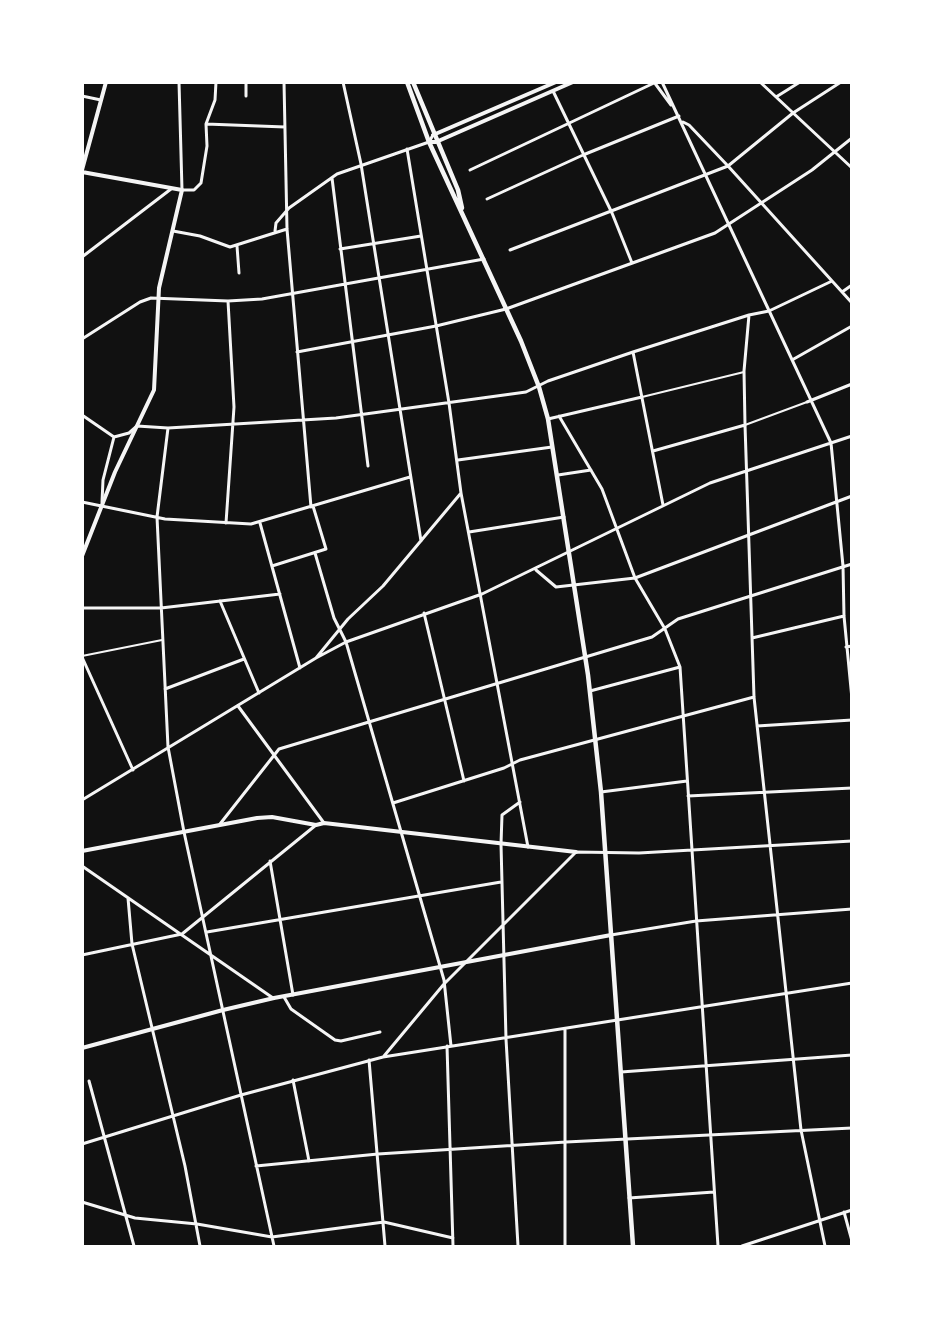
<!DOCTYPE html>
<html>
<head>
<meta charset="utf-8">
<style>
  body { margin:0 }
  #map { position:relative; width:934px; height:1329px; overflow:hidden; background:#111; font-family:"Sofia Sans Condensed",sans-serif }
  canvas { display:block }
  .frame { position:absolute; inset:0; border:84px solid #fff; pointer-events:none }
</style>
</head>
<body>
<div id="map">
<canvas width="934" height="1329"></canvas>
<div class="frame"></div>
</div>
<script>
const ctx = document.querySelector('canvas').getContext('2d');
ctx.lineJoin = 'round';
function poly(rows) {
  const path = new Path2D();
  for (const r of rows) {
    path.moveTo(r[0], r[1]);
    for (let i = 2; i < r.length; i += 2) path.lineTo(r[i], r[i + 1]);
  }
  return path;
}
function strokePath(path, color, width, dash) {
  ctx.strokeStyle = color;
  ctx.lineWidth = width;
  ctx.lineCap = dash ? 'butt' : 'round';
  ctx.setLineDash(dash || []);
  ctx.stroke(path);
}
strokePath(poly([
  [642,397,744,372],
  [745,425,807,402],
  [82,656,162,640]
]), '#f5f5f5', 2);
strokePath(poly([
  [179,82,182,190,194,190,201,183,207,146,206,124,215,100,216,82],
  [284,82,287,229,311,507],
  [343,82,361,164,421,541],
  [654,82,671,105],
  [662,82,831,443,843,566,844,616,852,699],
  [760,82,852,168],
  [553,91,612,213,632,263],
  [82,96,101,100],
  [246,96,246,82],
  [776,97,800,82],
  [683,122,689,125,728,166,852,303],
  [206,124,285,127],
  [407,149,449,403,461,493,528,847],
  [470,170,654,83],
  [332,178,368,466],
  [487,199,583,155,679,116],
  [173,231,200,236,230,247,287,229],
  [275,231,276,223,289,208,337,174,429,142,433,135],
  [237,246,239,273],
  [340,249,421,236],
  [510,250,728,166,793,113,841,82],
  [82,257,171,189],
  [842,292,852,285],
  [749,315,744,371,745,425,754,697,801,1130,825,1246],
  [82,339,140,302,151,298,228,301,262,299,484,259],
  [297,352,436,326,506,309,715,233,812,170,852,138],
  [633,352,663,505],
  [792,360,852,326],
  [807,402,852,384],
  [82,415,114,437,129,433,137,426,168,428,336,418,526,392,548,381,633,352,749,315,769,311,832,281],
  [559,416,602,489,635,578,665,629,680,667,718,1246],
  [548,419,642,397],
  [168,428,157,517,168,747,184,832,274,1246],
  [653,451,745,425],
  [458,460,552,447],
  [558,475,591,470],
  [82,502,165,519,251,524,410,477],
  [102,502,103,480,114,437],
  [226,523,234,407,228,301],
  [260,523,300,668],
  [469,532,564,517],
  [315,553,334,618,346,642,444,980,451,1046],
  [272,566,326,549,313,506],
  [536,570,556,587,635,578,852,496],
  [220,601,259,693],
  [82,608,161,608,280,594],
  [424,613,464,781],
  [752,638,844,616],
  [846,647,852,646],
  [82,657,133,770],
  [316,658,346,642,482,594,710,483,852,436],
  [165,689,244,659],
  [590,691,680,667],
  [238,706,324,823],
  [757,726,852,720],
  [601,792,687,781],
  [688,796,852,788],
  [82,800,316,658,348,619,383,586,461,493],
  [393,803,504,768,520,760,754,697],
  [220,824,279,749,652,637,678,619,852,564],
  [270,861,293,995],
  [82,866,273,998],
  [128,898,132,944,185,1166,200,1246],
  [207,932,501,882],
  [611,935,696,921,852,909],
  [82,955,182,934,316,825],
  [284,997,291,1009,335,1040,341,1041,380,1032],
  [447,1046,453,1246],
  [384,1056,444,984,576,852,639,853,852,841],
  [369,1060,385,1246],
  [621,1072,852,1055],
  [293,1080,309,1161],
  [89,1081,134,1246],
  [82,1144,241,1095,383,1057,852,983],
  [256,1166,378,1154,566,1142,852,1128],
  [629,1198,714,1192],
  [82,1202,135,1218,197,1224,272,1237,384,1222,453,1238],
  [844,1212,852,1241],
  [518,1246,506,1039,501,844,502,815,520,802],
  [565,1246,565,1030],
  [742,1246,852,1210]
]), '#f5f5f5', 3);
strokePath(poly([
  [433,135,556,82],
  [429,142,436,142,573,82],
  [82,170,106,82],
  [82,172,182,190,159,288,154,390,115,472,82,556],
  [82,851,257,818,272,817,316,825,324,823,576,852],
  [82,1048,223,1010,274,998,611,935]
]), '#f5f5f5', 4);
strokePath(poly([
  [407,82,429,142,521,341,539,387,548,419,588,675,601,792,633,1246],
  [413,82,458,190,462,208]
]), '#f5f5f5', 4.5);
</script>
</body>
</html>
